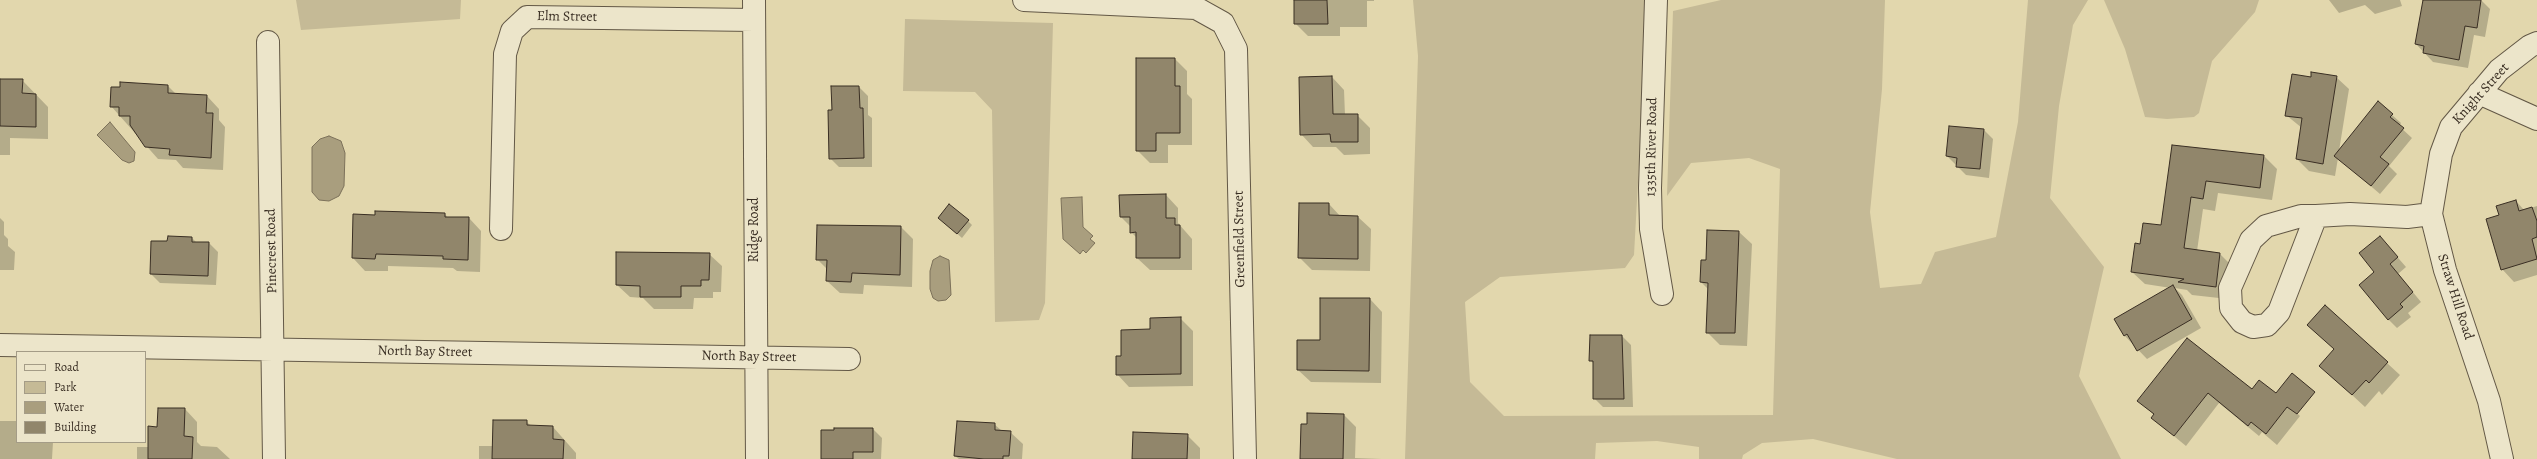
<!DOCTYPE html>
<html>
<head>
<meta charset="utf-8">
<style>
  body { margin:0 }
  #map { position:relative; width:2537px; height:459px; overflow:hidden; background:#e2d7ad; font-family:Alegreya,serif }
  canvas { display:block }
  .legend { position:absolute; left:16px; top:351px; width:130px; height:92px; box-sizing:border-box; background:#ece5ca; border:1px solid #a49c87; margin:0; padding:5px 7px; list-style:none; font-size:12px; color:#392e23 }
  .legend li { display:flex; align-items:center; gap:8px; height:20px }
  .legend b { width:20px; border:1px solid #a49c87 }
</style>
</head>
<body>
<div id="map">
<canvas width="2537" height="459"></canvas>
<ul class="legend">
<li><b style="height:5px;background:#ece5ca"></b>Road</li>
<li><b style="height:11px;background:#c5ba96"></b>Park</li>
<li><b style="height:11px;background:#a99e7e"></b>Water</li>
<li><b style="height:11px;background:#91866b"></b>Building</li>
</ul>
</div>
<script>
const ctx = document.querySelector('canvas').getContext('2d');
ctx.lineJoin = 'round';
function paint(path, color) {
  ctx.fillStyle = color;
  ctx.fill(path, 'evenodd');
}
function poly(rows) {
  const path = new Path2D();
  for (const r of rows) {
    path.moveTo(r[0], r[1]);
    for (let i = 2; i < r.length; i += 2) path.lineTo(r[i], r[i + 1]);
  }
  return path;
}
function strokePath(path, color, width, dash) {
  ctx.strokeStyle = color;
  ctx.lineWidth = width;
  ctx.lineCap = dash ? 'butt' : 'round';
  ctx.setLineDash(dash || []);
  ctx.stroke(path);
}
function write(font, color, halo, rows, align = 'center') {
  ctx.font = font + ' Alegreya,serif';
  ctx.lineWidth = 3;
  ctx.setLineDash([]);
  ctx.textBaseline = 'middle';
  ctx.strokeStyle = halo;
  ctx.fillStyle = color;
  for (const [text, x, y, turn = 0] of rows) {
    ctx.save();
    ctx.translate(x, y);
    ctx.rotate((+turn || 0) * Math.PI / 180);
    ctx.textAlign = isNaN(turn) ? turn : align;
    if (halo) ctx.strokeText(text, 0, 0);
    ctx.fillText(text, 0, 0);
    ctx.restore();
  }
}
paint(poly([
  [296,0,461,0,460,19,301,30],
  [1413,0,1648,0,1634,255,1625,268,1500,277,1465,302,1470,382,1504,416,1773,415,1780,169,1749,158,1691,163,1667,196,1673,11,1721,0,1885,0,1882,89,1870,212,1880,288,1921,284,1935,252,1996,237,2018,122,2028,0,2088,0,2073,25,2059,106,2050,198,2104,267,2079,376,2121,459,1897,459,1813,439,1762,443,1743,455,1742,459,1699,459,1699,447,1657,441,1596,443,1595,459,1405,459,1418,56],
  [2104,0,2259,0,2255,12,2212,61,2199,113,2194,117,2167,119,2145,117,2125,49],
  [905,19,1053,23,1045,303,1039,320,995,322,992,110,975,92,903,91]
]), '#c5ba96');
const water = poly([
  [110,122,135,152,134,161,129,163,122,160,97,135,110,122],
  [329,136,341,141,345,153,344,186,339,196,329,201,319,200,312,192,312,147,320,139,329,136],
  [1082,197,1083,227,1093,236,1090,239,1095,243,1086,253,1083,250,1080,254,1063,239,1061,198,1082,197],
  [940,256,949,260,951,295,946,300,938,301,933,298,930,289,930,271,933,260,940,256]
]);
paint(water, '#a99e7e');
strokePath(water, '#7c715a', 1);
paint(poly([
  [1295,0,1374,0,1374,1,1367,1,1367,27,1340,27,1340,36,1308,36,1295,23],
  [2329,0,2400,0,2402,6,2375,14,2365,5,2339,13],
  [2457,0,2481,0,2490,9,2485,37,2474,35,2468,68,2433,62,2416,44],
  [1175,59,1187,71,1187,94,1192,99,1192,145,1168,145,1168,163,1150,163,1137,150],
  [1332,77,1344,90,1345,115,1357,115,1370,128,1370,154,1344,155,1336,147,1313,147,1301,134],
  [2336,77,2349,89,2339,151,2392,115,2401,123,2399,126,2412,138,2389,166,2397,174,2380,194,2338,158,2335,176,2309,171,2297,159,2302,128,2286,115,2311,78],
  [0,80,22,80,48,107,48,139,10,138,10,155,0,155],
  [168,86,177,95,207,96,219,109,219,120,225,127,223,170,183,168,176,160,158,159,111,106],
  [832,87,859,87,868,96,868,115,872,118,872,167,839,167,830,158],
  [1984,130,1993,139,1989,178,1966,175,1947,156],
  [2172,146,2264,156,2277,169,2272,200,2218,193,2215,211,2203,209,2197,251,2220,254,2232,266,2228,299,2192,295,2187,290,2175,288,2182,295,2201,328,2147,359,2124,335,2171,288,2145,284,2132,272,2141,245,2162,226],
  [1166,195,1178,208,1178,223,1192,239,1192,270,1150,270,1137,258,1137,238,1131,232,1131,227,1121,217],
  [2516,201,2524,210,2537,206,2537,275,2514,282,2502,269],
  [1329,204,1341,217,1358,217,1371,229,1370,271,1312,270,1299,257],
  [376,212,445,214,448,218,469,218,481,231,480,272,457,271,453,268,388,266,388,271,365,271,353,258,354,215,376,216],
  [0,218,4,222,4,235,8,239,8,246,15,252,14,270,0,270],
  [968,221,972,225,962,238,944,222],
  [901,227,913,239,912,287,864,285,863,294,840,293,827,281,828,270,817,259],
  [1708,231,1739,232,1752,244,1747,346,1720,345,1707,332,1708,289,1701,282,1707,261],
  [2380,237,2406,267,2398,274,2421,302,2408,313,2411,317,2397,328,2388,319,2375,272],
  [192,238,197,243,209,243,218,252,216,285,160,283,151,274,168,242],
  [709,254,722,266,721,292,713,292,713,298,694,298,693,309,654,309,643,298,630,297,617,285],
  [1370,299,1382,312,1381,383,1311,382,1298,370,1321,341],
  [2325,306,2400,375,2382,395,2379,391,2365,407,2324,369,2335,349],
  [1180,318,1193,331,1193,386,1129,387,1117,374,1122,357,1151,330],
  [1622,336,1631,345,1633,407,1603,407,1594,398,1594,364,1590,360],
  [2187,340,2253,390,2289,405,2300,416,2277,445,2262,432,2259,436,2219,403,2186,446,2152,418,2154,415,2139,401],
  [185,409,197,422,197,442,201,446,217,447,230,459,137,459,137,447,149,447,158,428],
  [1344,415,1356,427,1355,458,1382,459,1301,459,1308,425],
  [0,421,17,421,17,442,53,442,52,459,0,459],
  [526,421,531,426,553,427,576,453,576,459,479,459,479,446,493,446],
  [994,424,1002,431,1010,432,1023,444,1022,459,959,459,955,456],
  [873,429,882,438,881,459,822,459],
  [1187,435,1200,448,1200,459,1133,459]
]), '#0003');
const building = poly([
  [1294,0,1327,0,1328,24,1294,24,1294,0],
  [2423,0,2481,0,2477,28,2465,26,2459,60,2423,53,2424,46,2415,44,2423,0],
  [1136,58,1175,58,1175,86,1180,86,1180,133,1156,133,1156,151,1136,151,1136,58],
  [2311,72,2337,76,2323,164,2296,159,2302,118,2285,116,2292,74,2311,77,2311,72],
  [1332,76,1333,114,1358,114,1358,142,1331,142,1330,134,1300,135,1299,77,1332,76],
  [0,79,23,79,22,93,36,94,36,127,0,126,0,79],
  [120,82,168,85,168,93,207,95,206,113,213,113,211,158,169,155,170,149,145,147,130,125,130,116,119,116,119,107,110,107,111,87,120,87,120,82],
  [831,86,859,86,860,108,863,108,864,158,829,159,828,110,832,110,831,86],
  [2378,101,2393,114,2390,117,2404,128,2380,157,2389,164,2371,186,2334,156,2378,101],
  [1949,126,1984,129,1980,169,1956,167,1957,158,1946,156,1949,126],
  [2172,145,2264,155,2260,188,2206,181,2203,199,2191,197,2184,248,2220,253,2216,287,2178,282,2184,279,2131,272,2135,243,2140,244,2143,223,2161,225,2172,145],
  [1166,194,1166,218,1175,218,1175,225,1180,225,1180,258,1136,258,1136,232,1130,233,1130,217,1120,217,1119,195,1166,194],
  [2516,200,2519,211,2532,207,2537,221,2537,237,2532,239,2537,259,2501,270,2486,219,2499,215,2496,206,2516,200],
  [1299,203,1329,203,1329,215,1358,216,1358,259,1298,258,1299,203],
  [949,204,969,220,957,234,938,218,949,204],
  [375,211,445,213,445,217,469,217,468,260,443,259,443,256,376,254,375,259,352,258,353,214,375,215,375,211],
  [817,225,901,226,900,275,852,273,851,282,826,281,827,260,816,260,817,225],
  [1707,230,1739,231,1735,333,1706,333,1708,283,1700,282,1701,260,1706,260,1707,230],
  [168,236,192,237,192,242,209,242,208,276,150,274,151,241,167,241,168,236],
  [2380,236,2398,257,2390,264,2413,292,2400,304,2403,307,2388,320,2359,285,2374,272,2359,253,2380,236],
  [616,252,710,253,709,280,701,280,701,286,681,286,681,297,640,297,640,286,616,285,616,252],
  [2173,285,2192,319,2137,351,2127,334,2124,336,2114,319,2173,285],
  [1320,298,1370,298,1369,371,1297,370,1297,340,1320,340,1320,298],
  [2325,305,2388,362,2369,383,2366,380,2352,395,2319,366,2334,349,2307,325,2325,305],
  [1181,317,1181,374,1116,375,1116,356,1121,356,1121,330,1150,329,1150,318,1181,317],
  [1590,335,1622,335,1624,399,1593,399,1593,361,1589,361,1590,335],
  [2187,338,2252,389,2259,380,2276,393,2292,373,2315,392,2297,414,2287,407,2266,434,2251,422,2248,426,2208,393,2174,436,2151,418,2154,414,2137,401,2187,338],
  [158,408,185,408,184,436,193,437,192,459,148,459,148,426,157,427,158,408],
  [1307,413,1344,414,1343,459,1300,459,1301,424,1307,424,1307,413],
  [493,420,527,420,527,425,553,426,553,439,564,440,563,459,492,459,493,420],
  [957,421,995,423,995,430,1011,431,1009,456,1003,456,1003,459,984,459,954,456,957,421],
  [834,428,873,428,873,452,853,452,853,459,821,459,821,430,834,430,834,428],
  [1133,432,1188,434,1187,459,1132,459,1133,432]
]);
paint(building, '#91866b');
strokePath(building, '#392e23', 1);
const minor = poly([
  [754,0,757,459],
  [1024,0,1196,8,1223,23,1236,49,1245,459],
  [1656,0,1650,188,1651,229,1662,294],
  [268,42,274,459],
  [2479,93,2537,119],
  [2316,216,2279,312,2267,325,2253,327,2242,322,2231,308,2230,288,2251,240,2266,226,2301,216,2316,216,2350,214,2407,217,2431,214],
  [501,229,505,54,512,31,527,17,754,20],
  [0,345,849,359],
  [2502,459,2489,401,2445,270,2431,214,2441,154,2451,127,2499,70,2530,46,2537,43]
]);
strokePath(minor, '#635846', 24);
strokePath(minor, '#ece5ca', 22);
write('14px', '#392e23', '#ece5ca', [
  ["Elm Street",567,17,1],
  ["Knight Street",2481,94,-48],
  ["1335th River Road",1652,147,-89],
  ["Ridge Road",755,230,-90],
  ["Greenfield Street",1240,239,-91],
  ["Pinecrest Road",272,251,-91],
  ["Straw Hill Road",2455,297,72],
  ["North Bay Street",425,352,1],
  ["North Bay Street",749,357,1]
]);
</script>
</body>
</html>
